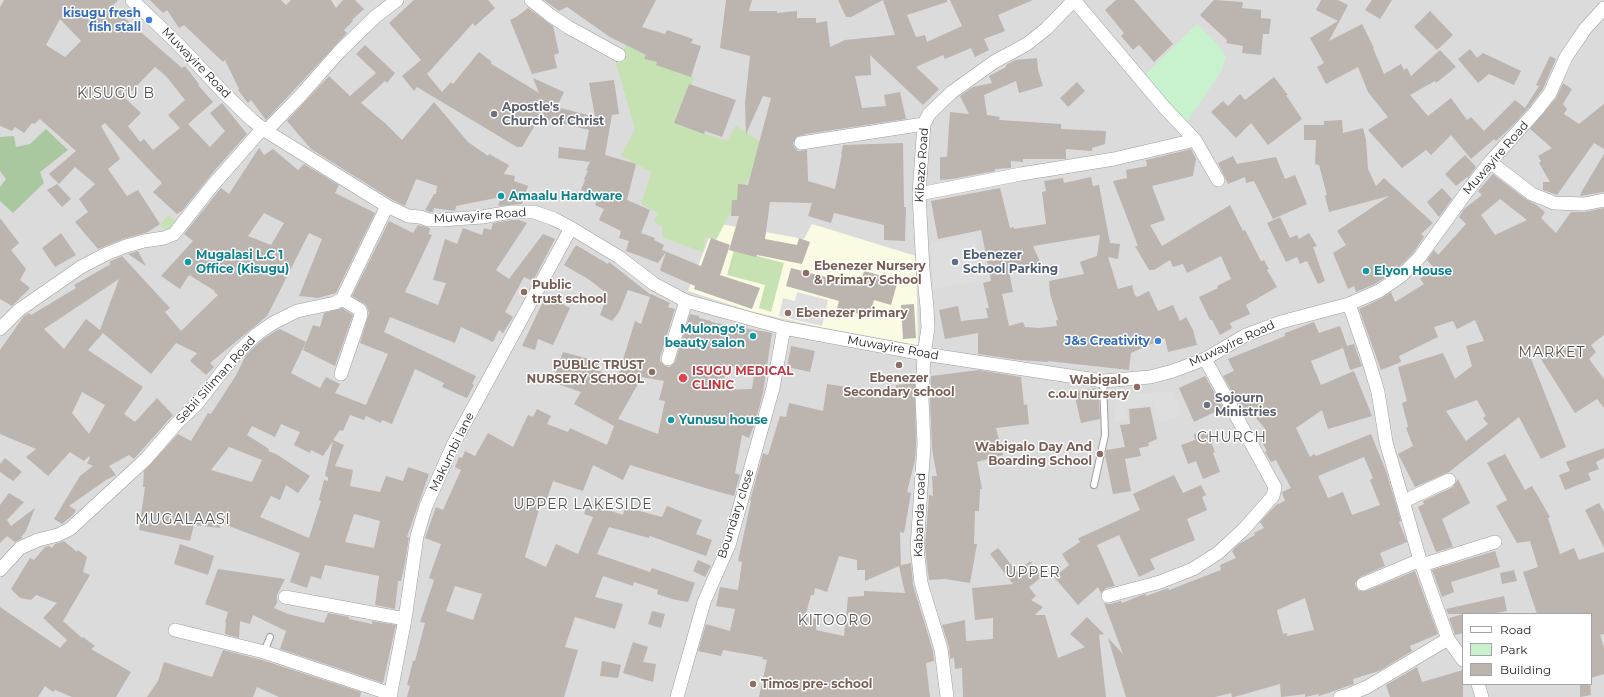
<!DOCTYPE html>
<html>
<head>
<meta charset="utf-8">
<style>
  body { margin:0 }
  #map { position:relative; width:1604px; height:697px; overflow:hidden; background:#eeebe6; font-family:Montserrat,sans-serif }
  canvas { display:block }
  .legend { position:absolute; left:1462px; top:613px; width:130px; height:72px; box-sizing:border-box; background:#fff; border:1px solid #a5a5a5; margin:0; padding:5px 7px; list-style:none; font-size:12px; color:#1e1e1e }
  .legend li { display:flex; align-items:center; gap:8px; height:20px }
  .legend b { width:20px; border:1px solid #a5a5a5 }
</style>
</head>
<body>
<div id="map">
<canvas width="1604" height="697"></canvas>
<ul class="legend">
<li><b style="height:5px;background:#fff"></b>Road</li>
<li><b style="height:11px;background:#c8f2cd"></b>Park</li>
<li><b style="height:11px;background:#bbb4af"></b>Building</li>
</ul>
</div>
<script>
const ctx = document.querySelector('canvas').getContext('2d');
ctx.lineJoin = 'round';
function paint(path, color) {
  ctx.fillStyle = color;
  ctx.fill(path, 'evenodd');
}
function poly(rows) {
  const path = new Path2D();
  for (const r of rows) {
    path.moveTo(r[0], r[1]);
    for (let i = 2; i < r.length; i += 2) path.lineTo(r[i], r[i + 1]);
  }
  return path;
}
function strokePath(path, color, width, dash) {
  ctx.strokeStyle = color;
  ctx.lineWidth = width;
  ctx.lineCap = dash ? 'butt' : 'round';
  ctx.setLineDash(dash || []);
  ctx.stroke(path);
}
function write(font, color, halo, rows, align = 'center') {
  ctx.font = font + ' Montserrat,sans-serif';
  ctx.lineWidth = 3;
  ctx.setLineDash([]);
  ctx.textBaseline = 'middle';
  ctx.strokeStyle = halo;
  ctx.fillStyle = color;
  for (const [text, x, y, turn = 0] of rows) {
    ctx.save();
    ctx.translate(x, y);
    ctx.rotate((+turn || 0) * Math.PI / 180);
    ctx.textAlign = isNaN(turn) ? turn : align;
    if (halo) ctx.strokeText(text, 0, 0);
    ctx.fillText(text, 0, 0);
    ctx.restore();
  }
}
paint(poly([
  [0,0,1604,0,1604,697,0,697],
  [1463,614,1591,614,1591,684,1463,684]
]), '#dcdbdb');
paint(poly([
  [715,223,804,239,812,224,916,256,918,345,820,327,750,311,688,291]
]), '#fafbe2');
paint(poly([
  [627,45,694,77,690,88,687,88,674,123,727,141,736,126,766,145,716,240,705,237,703,252,663,238,662,226,654,222,658,213,641,204,651,172,621,156,635,129,615,60],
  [168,215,180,224,172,234,160,225],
  [734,250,784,263,771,312,759,308,765,285,727,275]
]), '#c7e2b2');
paint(poly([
  [46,129,68,150,40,172,44,183,13,213,0,201,0,187,6,179,0,171,0,137,14,136,16,147,30,144]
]), '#aac89f');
paint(poly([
  [1197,24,1219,46,1226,57,1221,72,1186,123,1145,75]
]), '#c8f2cd');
paint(poly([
  [975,237,982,280,933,289,931,243],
  [797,292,828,300,822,326,779,316,783,298,795,301],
  [1173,391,1182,416,1158,423,1153,402,1127,409,1128,419,1113,423,1117,395]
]), '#dedede');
paint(poly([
  [4,0,118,0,112,7,182,68,185,66,199,84,198,85,213,102,188,124,210,147,225,131,210,113,222,103,247,134,215,170,182,211,177,214,153,192,162,183,105,123,101,126,120,159,108,169,127,196,138,190,160,224,148,232,123,239,98,249,75,222,88,212,79,199,95,184,75,167,59,184,49,174,76,151,40,119,34,124,32,123,24,133,15,127,12,131,0,126,0,7],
  [60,19,81,41,65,57,46,45],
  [155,67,166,76,185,100,168,115,180,128,153,150,144,139,140,142,128,126,141,113,125,98],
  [150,0,281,0,286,5,291,0,331,0,336,8,343,0,355,0,364,9,352,20,353,21,344,30,347,33,266,120,251,100,248,103,238,90,239,89,225,60,223,62,184,25,179,28,167,10,163,13],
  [414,0,488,0,495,8,475,26,473,23,427,74,442,92,451,82,453,84,479,52,492,62,490,63,539,93,533,78,564,92,557,107,595,117,589,83,614,80,619,114,612,115,605,155,636,164,627,200,650,210,641,233,655,238,654,240,664,245,662,250,701,266,711,238,730,245,720,275,760,288,752,309,694,289,695,286,661,271,660,270,666,252,658,263,626,251,629,241,619,238,621,231,599,220,604,209,595,205,598,198,581,190,585,180,584,179,588,171,586,170,590,162,558,158,559,147,585,150,589,130,545,119,543,112,522,147,517,147,417,87,414,91,402,76,421,60,389,23],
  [544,0,656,0,642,27,665,34,667,30,693,39,691,43,701,46,691,77,656,65,657,62,644,59,646,55,610,37,567,7,559,11],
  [726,0,752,0,749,11,777,11,777,13,797,11,797,18,816,18,816,23,827,21,830,47,845,40,895,35,883,0,851,17,846,17,838,0,947,0,947,2,907,15,916,37,925,35,927,42,962,26,950,0,1033,0,998,15,1005,31,984,39,989,50,975,57,971,48,945,59,943,55,916,67,939,89,923,105,870,55,871,75,855,76,862,108,886,106,884,95,900,92,906,119,806,134,796,137,793,144,795,148,798,151,807,150,808,181,835,189,842,154,841,154,843,145,903,143,904,207,906,207,905,241,884,240,884,225,834,213,831,223,808,216,812,203,770,202,765,239,797,245,799,238,810,242,802,264,757,255,756,257,729,250,739,216,731,216,732,200,737,200,738,184,748,185,771,98,763,96,746,134,745,103,750,56,720,48],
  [1116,0,1134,0,1173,44,1154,62,1139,45,1133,50,1121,36,1124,33,1105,10],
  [1214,0,1243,2,1242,8,1261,10,1261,18,1271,19,1269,34,1263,34,1261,55,1242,53,1243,46,1226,43,1227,40,1200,15],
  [1321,0,1338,0,1348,5,1329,41,1362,24,1374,48,1373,48,1384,74,1401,64,1404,70,1407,68,1411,76,1440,50,1456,67,1436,83,1435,81,1410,95,1428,116,1451,98,1467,120,1471,117,1484,131,1515,100,1525,108,1539,86,1536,85,1550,56,1556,59,1543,89,1531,105,1512,126,1496,141,1494,139,1471,159,1451,135,1431,155,1426,150,1402,168,1368,130,1388,117,1368,92,1358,67,1326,84,1317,67,1324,63,1310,38,1338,21,1316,10],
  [1372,0,1392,0,1380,19,1365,10],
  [528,8,553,26,559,53,554,55,557,68,532,74,510,20,516,17],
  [1430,11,1453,35,1437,50,1414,27],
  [365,45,395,73,387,83,385,81,361,103,386,124,402,140,434,102,468,142,488,156,489,154,509,165,504,174,515,176,514,181,528,186,522,204,498,206,501,197,456,206,455,211,434,208,433,212,430,212,425,210,434,194,436,194,437,186,416,179,405,206,391,199,311,149,287,121,329,76,350,96,376,73,356,54],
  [1470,49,1477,58,1483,53,1521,71,1514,85,1489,74,1478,83,1458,59],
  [1037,58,1038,70,1043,86,1019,93,1016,81,984,95,987,115,1000,117,999,120,1061,124,1061,129,1106,131,1105,144,1092,148,1092,151,1066,149,1066,159,1023,159,1023,162,1011,161,1011,168,995,169,995,171,952,179,940,180,940,157,947,157,950,112,969,114,960,96,973,87,992,83,989,76,1006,67,1006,65,1015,60],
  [1274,77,1288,95,1286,95,1302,119,1268,145,1251,123,1236,138,1211,112,1223,101,1228,106,1240,94,1245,100],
  [1077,82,1085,91,1068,107,1060,98],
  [1563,83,1572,89,1563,104,1567,109,1564,114,1579,124,1604,104,1604,149,1594,143,1557,195,1543,190,1543,182,1550,182,1539,163,1541,161,1538,156,1552,148,1530,129,1556,98],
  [689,84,736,100,722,137,705,131,704,134,674,123],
  [1342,120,1343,133,1363,128,1366,140,1368,169,1376,186,1384,178,1433,223,1421,234,1424,237,1413,253,1396,270,1375,284,1356,292,1354,286,1348,289,1333,253,1346,245,1337,231,1389,196,1329,212,1325,196,1327,195,1319,165,1315,164,1316,140,1304,140,1304,125,1324,125,1324,121],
  [259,148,264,155,273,149,298,170,304,164,339,185,335,193,375,213,336,293,318,298,299,296,322,239,309,233,267,316,210,363,214,367,206,375,190,361,197,353,176,343,151,374,103,333,88,350,143,387,124,414,135,422,157,398,173,415,134,459,129,455,109,466,116,475,106,480,69,506,76,510,73,515,62,524,54,519,80,476,93,466,87,463,90,458,89,456,84,461,70,452,48,476,26,457,36,449,0,434,0,350,24,316,29,313,31,315,76,288,74,285,111,264,109,262,122,256,170,308,165,312,181,331,218,295,214,292,215,291,189,275,180,289,161,276,193,241,184,234,221,188,229,194],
  [264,213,284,223,271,245,248,236],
  [119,279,100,330,86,319,64,349,44,329],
  [82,392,105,405,89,434,72,413],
  [1191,149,1196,159,1193,176,1152,186,1165,220,1150,225,1162,246,1230,205,1243,231,1245,230,1261,261,1264,260,1269,269,1267,270,1277,287,1246,305,1250,314,1230,323,1232,328,1220,335,1212,320,1210,320,1199,297,1218,288,1217,286,1231,279,1221,256,1187,273,1183,264,1173,267,1170,260,1154,270,1149,270,1135,246,1138,246,1113,181,1127,178,1126,170,1147,166,1146,160],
  [1604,154,1604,192,1580,196,1582,191],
  [1465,155,1476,167,1468,178,1467,177,1456,186,1445,174],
  [1233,156,1237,164,1276,157,1285,179,1295,175,1307,204,1273,219,1254,181,1246,183,1245,177,1228,184,1218,163],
  [1493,174,1527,200,1535,204,1545,212,1541,218,1556,233,1571,212,1585,212,1604,208,1604,335,1591,345,1596,352,1589,359,1604,379,1604,408,1597,399,1575,413,1534,348,1528,351,1566,447,1541,459,1519,417,1449,472,1415,487,1398,454,1413,446,1406,428,1408,427,1402,403,1407,401,1398,367,1443,353,1455,379,1472,366,1466,346,1484,341,1475,320,1457,329,1453,321,1434,327,1438,337,1399,356,1401,362,1381,370,1359,309,1382,298,1391,292,1395,302,1424,284,1420,279,1434,268,1427,260,1434,250,1438,255,1466,224,1459,217,1464,209,1482,195,1478,191],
  [1500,199,1527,220,1495,235,1481,215],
  [1477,400,1486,416,1483,418,1488,424,1466,441,1446,411],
  [1091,177,1093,186,1099,185,1110,243,1120,244,1118,259,1108,257,1118,289,1132,285,1135,296,1136,295,1137,297,1149,291,1158,311,1173,305,1180,321,1186,317,1193,330,1197,345,1168,352,1165,338,1131,353,1129,370,1048,361,1048,362,1019,360,978,354,978,333,945,339,939,310,958,306,961,321,988,318,986,308,989,308,983,283,991,281,981,230,938,239,931,201,1000,188,1010,228,1014,227,1014,229,1046,224,1042,192,1046,191,1044,181,1063,178,1064,183],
  [1100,235,1097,256,1080,262,1084,274,1049,281,1050,294,1058,320,1056,320,1057,326,1039,328,1025,327,1023,322,1009,326,1002,294,1013,292,1009,272,1041,264,1033,246],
  [57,184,71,199,62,207,47,190],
  [1442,188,1452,199,1439,217,1427,202],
  [1280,217,1290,238,1297,235,1299,239,1309,233,1317,246,1313,247,1325,281,1318,284,1307,261,1300,264,1297,257,1286,262,1267,223],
  [0,218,19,243,11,250,26,269,20,280,30,288,12,306,0,299],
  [512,220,519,220,527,223,496,270,509,279,543,234,555,239,533,281,524,277,505,312,513,317,503,333,499,330,493,342,461,327,455,343,390,317,384,332,476,376,472,384,474,385,467,398,442,387,444,383,415,369,392,424,382,420,381,423,366,416,364,420,350,415,343,431,340,430,333,440,344,445,335,466,353,470,350,486,380,492,386,476,403,481,408,467,429,474,407,537,409,537,405,563,401,581,398,581,395,609,375,605,379,576,325,565,321,579,311,576,307,588,290,582,300,553,221,523,220,528,194,525,190,541,139,530,145,487,143,487,144,471,178,434,191,441,208,413,211,414,235,377,246,355,262,340,277,330,280,329,306,342,291,373,320,388,326,377,340,384,335,393,366,405,388,354,360,343,369,313,366,305,352,296,389,221,413,233,418,225,430,228,429,234,432,235,405,292,438,305,446,283,433,280,445,239,457,244,463,228,482,235,484,228,491,230,493,223],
  [281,424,300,432,294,445,310,453,311,450,323,456,333,441,325,476,328,477,328,481,324,480,319,500,321,501,309,538,260,517,271,496,280,500,286,485,298,493,310,476,276,454,268,451,269,449,247,435,252,426,275,437],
  [229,447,262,460,252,482,211,470],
  [354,514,380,521,374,548,345,542],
  [61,233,76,255,55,267,42,248],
  [576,245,608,264,609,262,651,295,651,294,670,303,668,307,675,309,660,357,660,361,665,366,670,367,675,362,690,314,699,316,699,318,711,321,711,322,772,333,763,393,755,423,749,438,742,435,735,473,740,475,734,496,712,490,630,465,623,480,593,465,583,491,553,481,545,505,541,503,525,557,546,567,556,544,578,554,593,517,584,514,588,503,623,515,625,507,662,517,667,506,702,520,696,534,712,540,706,556,650,536,649,538,609,527,597,554,650,572,652,568,695,583,688,602,672,599,657,594,658,590,634,582,633,586,603,576,595,597,623,604,615,629,575,617,565,647,578,650,564,697,407,697,410,686,407,685,413,661,415,661,425,623,420,622,434,580,429,578,441,544,425,538,436,507,443,510,461,470,455,467,459,457,462,458,465,451,475,456,488,433,513,447,528,415,533,417,537,409,551,416,547,424,568,432,570,428,607,445,614,426,574,404,581,392,552,382,563,352,600,362,597,370,617,379,635,321,641,324,650,297,628,290,619,312,612,321,600,315,608,294,588,279,564,265],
  [726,366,755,368,752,389,723,390],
  [642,377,664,381,659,400,665,401,658,434,618,419],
  [455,586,482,594,473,620,446,611],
  [138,251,146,266,128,254],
  [791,268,860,286,864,271,898,280,891,305,874,300,869,317,837,308,839,301,786,286],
  [546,295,570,308,553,345,538,339,535,350,522,346],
  [914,304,916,338,903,339,901,305],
  [342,308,353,315,335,366,303,350,313,325,320,327,324,313],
  [1314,322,1319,333,1340,326,1347,346,1354,344,1362,366,1350,370,1343,348,1311,361,1321,385,1354,371,1372,416,1328,429,1322,410,1296,428,1310,457,1314,454,1316,456,1371,434,1386,471,1401,521,1399,522,1407,542,1380,553,1385,566,1360,577,1355,583,1356,587,1359,591,1366,591,1415,571,1438,634,1410,646,1412,651,1379,671,1353,679,1354,684,1319,696,1318,694,1305,697,1305,694,1281,697,1280,684,1234,697,1232,697,1231,693,1215,697,1126,697,1108,638,1123,654,1104,603,1110,604,1121,601,1122,603,1142,595,1146,594,1146,596,1168,588,1169,590,1187,583,1221,570,1220,565,1236,558,1232,551,1239,544,1255,535,1254,533,1264,528,1260,522,1276,505,1285,501,1282,492,1291,488,1276,460,1271,462,1265,452,1267,451,1258,436,1266,430,1252,413,1250,415,1240,404,1239,404,1223,376,1234,371,1228,359,1285,336,1285,333],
  [1364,457,1373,478,1370,480,1380,505,1352,515,1343,492,1328,498,1318,476],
  [1305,598,1314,630,1287,636,1287,633,1283,634,1277,610],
  [791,346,815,351,810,372,787,367],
  [979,370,1021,377,1024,405,1027,404,1029,424,996,428,1003,455,977,462,982,489,980,489,979,511,975,511,974,544,977,544,970,583,945,579,929,580,925,548,929,495,933,496,932,476,937,476,932,449,930,398,931,376],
  [1205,376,1223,408,1194,422,1179,388],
  [915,383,916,444,915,460,907,492,911,493,904,533,900,532,901,565,911,563,913,585,933,651,934,661,926,663,930,697,759,697,767,660,762,659,763,657,723,650,721,656,698,651,706,624,730,631,735,609,716,606,720,587,738,590,742,562,738,561,751,501,750,501,763,453,768,455,780,416,786,417,789,403,823,411,827,384,853,388,852,390,897,395,896,385],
  [839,556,857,560,857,570,865,570,865,581,899,566,905,593,864,591,864,596,848,597,844,636,816,630,818,619,805,617,811,595,814,595,815,588,827,592],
  [1096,388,1099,401,1100,419,1081,423,1074,392],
  [1150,407,1157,439,1148,443,1149,446,1139,448,1141,456,1125,459,1131,491,1113,494,1105,455,1106,450,1125,447,1120,425,1130,424,1129,409],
  [1210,433,1211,442,1215,452,1213,453,1220,472,1203,479,1196,461,1188,464,1181,445,1195,440,1194,434],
  [1604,448,1604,458,1596,462,1599,469,1588,473,1591,480,1565,490,1559,475,1570,471,1566,462],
  [1505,454,1525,490,1532,486,1550,517,1548,518,1560,554,1574,548,1579,560,1604,552,1604,634,1600,635,1604,647,1604,674,1591,678,1591,614,1537,614,1523,572,1538,567,1530,541,1517,543,1496,506,1507,500,1487,463],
  [5,458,22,472,13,481,0,472,0,464],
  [1174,475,1183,493,1201,485,1206,495,1202,497,1207,510,1187,519,1195,540,1150,559,1155,569,1139,577,1119,535,1097,545,1115,586,1106,588,1101,593,1098,587,1078,605,1054,577,1069,565,1062,554,1080,542,1078,538,1079,538,1140,510,1133,494],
  [1458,479,1470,503,1442,519,1453,547,1436,552,1418,507,1424,504,1423,501,1453,487],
  [9,493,24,502,7,520,11,526,35,508,26,531,21,537,23,538,15,542,7,536,0,543,0,505],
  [1599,503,1604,512,1604,548,1585,510],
  [64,541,77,552,78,550,87,557,83,572,90,575,63,621,82,638,83,637,95,646,91,649,131,672,116,697,72,697,55,690,53,692,45,686,38,697,0,697,0,607,60,648,67,640,43,618,57,603,36,595,31,600,20,598,11,589,30,558,34,560,45,547,49,546,52,548,55,544],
  [180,544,214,556,208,575,174,564],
  [998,548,1017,572,1030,561,1043,576,1029,587,1036,596,1031,600,1043,607,1035,615,1045,615,1058,658,1085,647,1070,634,1087,617,1104,634,1099,635,1106,697,963,697,962,668,955,669,954,658,950,659,949,647,942,625,965,620,966,641,993,639,993,618,975,620,972,588,1013,584,990,554],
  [1495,551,1500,567,1451,582,1454,592,1442,597,1432,570],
  [698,560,711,566,705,577,693,571],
  [218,569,285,579,277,595,277,603,274,608,288,614,324,623,328,613,349,617,349,619,372,624,372,621,396,625,383,683,280,649,286,631,253,615,250,624,240,621,239,638,225,634,226,622,225,622,228,612,205,604],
  [1514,570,1517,581,1502,584,1500,573],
  [1504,596,1507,611,1491,614,1463,614,1463,633,1455,635,1449,618,1463,614,1448,614,1446,609],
  [652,611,665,614,661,628,648,624],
  [633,642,648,647,643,662,656,664,653,682,623,673],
  [223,650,262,660,361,692,360,697,279,697,257,687,253,697,147,697,158,681,164,662,212,677],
  [602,661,621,665,618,678,600,676],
  [1417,667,1422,682,1463,670,1463,697,1390,697,1386,685],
  [1580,684,1590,684,1591,695,1580,697]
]), '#bbb4af');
const lane = poly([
  [1094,485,1105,435,1103,381],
  [264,652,270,637]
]);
const street = poly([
  [132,0,179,45,224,93,252,120,266,131,387,206,408,216,420,217,429,220,441,220,482,217,511,212,534,212,554,219,571,228,619,257,654,284,686,301,784,328,924,354,1103,381,1150,377,1173,371,1205,359,1246,335,1281,322,1349,304,1379,291,1401,276,1419,258,1466,193,1490,162,1537,110,1550,93,1566,57,1585,29,1604,8],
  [531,0,550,15,568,27,619,55],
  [1074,0,1164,107,1195,140,1218,180],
  [266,131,301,95,339,52,375,17,397,0],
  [801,143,924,124],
  [1490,162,1532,194,1554,203,1584,204,1604,200],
  [919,194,1021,174,1114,159,1195,140],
  [1349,304,1368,359,1378,392,1386,442,1420,560,1448,639,1463,660],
  [0,329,19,310,81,267,106,254,126,246,144,241,164,238,174,234,212,186,263,128],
  [668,359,686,301],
  [341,374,361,315,360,310,342,299],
  [1404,501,1449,480],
  [1422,565,1495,542],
  [0,570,20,548,38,540,58,535,70,529,146,459,177,423,196,405,236,354,257,334,273,323,297,311,335,303,342,299,387,206],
  [1363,584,1420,560],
  [1108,596,1160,582,1193,569,1218,553,1244,529,1273,496,1275,487,1205,359],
  [285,597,405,619],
  [175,630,264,652,391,694],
  [1478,684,1482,697],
  [390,697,405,619,417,536,426,506,454,443,571,228],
  [677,697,704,602,729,545,773,388,784,328],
  [947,697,941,649,921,583,917,548,924,444,922,398,924,354,928,328,927,307,923,270,919,194,924,124,929,114,952,92,994,62,1027,44,1046,29,1074,0],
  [1340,697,1346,696,1367,687,1448,639]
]);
strokePath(lane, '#9f9f9f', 8);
strokePath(street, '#9f9f9f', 14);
strokePath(lane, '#fff', 6);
strokePath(street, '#fff', 13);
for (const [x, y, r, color] of [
  [149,20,4,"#3f7fe0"],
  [494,114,4,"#6b7280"],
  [501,196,4,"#0f9aa8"],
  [188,262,4,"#0f9aa8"],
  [955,262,4,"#5c6f8a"],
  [1366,271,4,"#0f9aa8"],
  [806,273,4,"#8d6e63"],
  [524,292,4,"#8d6e63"],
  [788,313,4,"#8d6e63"],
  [753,336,4,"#0f9aa8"],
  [1158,341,4,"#3f7fe0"],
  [899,365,4,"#8d6e63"],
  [652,372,4,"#8d6e63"],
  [683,378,5,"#e0444e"],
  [1137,387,4,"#8d6e63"],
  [1207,405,4,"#6b7280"],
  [671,420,4,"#0f9aa8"],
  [1100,454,4,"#8d6e63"],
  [753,684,4,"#8d6e63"]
]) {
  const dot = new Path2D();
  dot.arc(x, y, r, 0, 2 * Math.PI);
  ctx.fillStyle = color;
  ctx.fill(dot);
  strokePath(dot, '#fff', 1.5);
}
write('bold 12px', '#366cbe', '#fff', [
  ["kisugu fresh",141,13],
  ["fish stall",141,27],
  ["J&s Creativity",1150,341]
], 'right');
write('12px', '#1e1e1e', '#fff', [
  ["Muwayire Road",196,63,46],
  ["Muwayire Road",1496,158,-49],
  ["Kibazo Road",922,165,-86],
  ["Muwayire Road",480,216,-4],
  ["Muwayire Road",1232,344,-25],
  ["Muwayire Road",893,348,10],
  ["Sebii Siliman Road",216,380,-48],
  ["Makumbi lane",452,452,-64],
  ["Boundary close",736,514,-72],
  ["Kabanda road",920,515,-88]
]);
write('bold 12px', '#5b616d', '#fff', [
  ["Apostle's",502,107],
  ["Church of Christ",502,121],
  ["Sojourn",1215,398],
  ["Ministries",1215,412]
], 'left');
write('bold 12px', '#0d838f', '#fff', [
  ["Amaalu Hardware",509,196],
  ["Mugalasi L.C 1",196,255],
  ["Office (Kisugu)",196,269],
  ["Elyon House",1374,271],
  ["Mulongo's",745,329,"right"],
  ["beauty salon",745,343,"right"],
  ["Yunusu house",679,420]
], 'left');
write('bold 12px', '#4e5e75', '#fff', [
  ["Ebenezer",963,255],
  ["School Parking",963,269]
], 'left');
write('bold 12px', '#785e54', '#fff', [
  ["Ebenezer Nursery",814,266],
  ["& Primary School",814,280],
  ["Public",532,285],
  ["trust school",532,299],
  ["Ebenezer primary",796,313],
  ["PUBLIC TRUST",644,365,"right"],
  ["NURSERY SCHOOL",644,379,"right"],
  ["Ebenezer",899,378,"center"],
  ["Secondary school",899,392,"center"],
  ["Wabigalo",1129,380,"right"],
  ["c.o.u nursery",1129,394,"right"],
  ["Wabigalo Day And",1092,447,"right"],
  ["Boarding School",1092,461,"right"],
  ["Timos pre- school",761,684]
], 'left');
write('bold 12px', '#be3a42', '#fff', [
  ["ISUGU MEDICAL",692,371],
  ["CLINIC",692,385]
], 'left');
ctx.letterSpacing = '1px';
write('14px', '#515151', '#fff', [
  ["KISUGU B",116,94],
  ["MARKET",1552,353],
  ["CHURCH",1232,438],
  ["UPPER LAKESIDE",583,505],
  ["MUGALAASI",183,520],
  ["UPPER",1033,573],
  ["KITOORO",835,621]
]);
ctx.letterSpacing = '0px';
</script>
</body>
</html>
